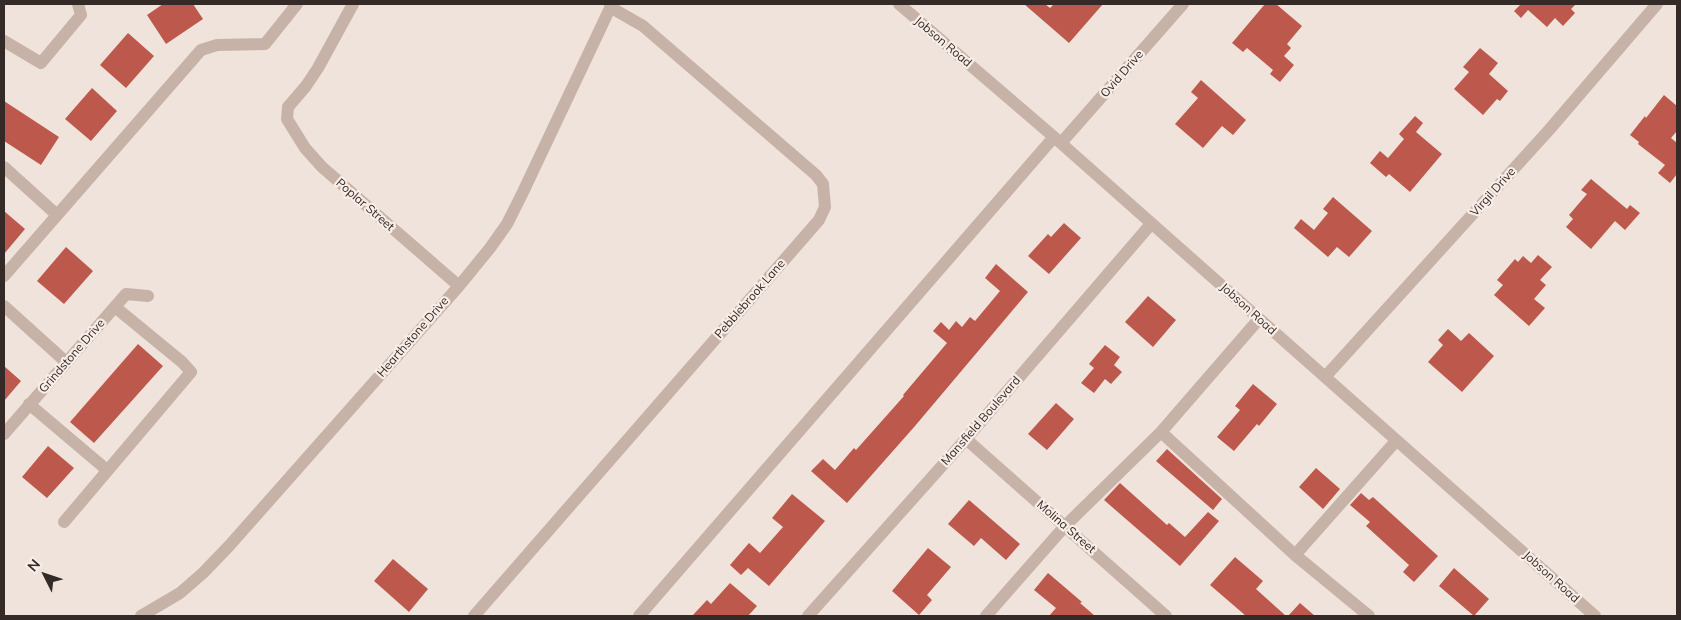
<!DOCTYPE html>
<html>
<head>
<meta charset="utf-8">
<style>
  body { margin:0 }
  #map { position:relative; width:1681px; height:620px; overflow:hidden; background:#f0e3db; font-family:Mulish,sans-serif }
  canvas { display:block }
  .frame { position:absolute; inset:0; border:5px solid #342a28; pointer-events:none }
  .north { position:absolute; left:20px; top:550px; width:50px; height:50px; -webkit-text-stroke:4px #f8eee7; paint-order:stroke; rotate:311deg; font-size:14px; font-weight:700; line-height:20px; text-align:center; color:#342a28 }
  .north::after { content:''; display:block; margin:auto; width:18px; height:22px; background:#342a28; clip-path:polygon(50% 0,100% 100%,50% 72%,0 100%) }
</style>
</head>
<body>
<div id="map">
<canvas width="1681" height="620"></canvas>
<div class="frame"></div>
<div class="north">N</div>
</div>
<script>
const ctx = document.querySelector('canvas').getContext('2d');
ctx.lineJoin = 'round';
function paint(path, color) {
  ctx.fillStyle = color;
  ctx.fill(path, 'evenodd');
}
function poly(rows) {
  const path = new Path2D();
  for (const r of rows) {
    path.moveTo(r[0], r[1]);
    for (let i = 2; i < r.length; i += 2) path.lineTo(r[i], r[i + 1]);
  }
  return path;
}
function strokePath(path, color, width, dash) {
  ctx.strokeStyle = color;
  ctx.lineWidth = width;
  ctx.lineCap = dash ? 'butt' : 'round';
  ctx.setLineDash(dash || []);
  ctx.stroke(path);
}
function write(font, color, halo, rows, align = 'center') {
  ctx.font = font + ' Mulish,sans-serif';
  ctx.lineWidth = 4.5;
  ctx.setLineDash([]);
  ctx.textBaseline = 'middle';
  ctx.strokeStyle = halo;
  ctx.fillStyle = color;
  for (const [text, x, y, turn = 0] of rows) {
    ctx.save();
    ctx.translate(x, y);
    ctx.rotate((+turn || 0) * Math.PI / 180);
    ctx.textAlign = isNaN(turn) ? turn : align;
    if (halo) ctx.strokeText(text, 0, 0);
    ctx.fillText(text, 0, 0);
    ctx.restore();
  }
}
paint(poly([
  [163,4,193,4,203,19,166,44,147,15],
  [1024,4,1045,4,1050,8,1054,4,1103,4,1069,43],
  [1265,4,1276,4,1302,26,1287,44,1291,48,1284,56,1294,65,1280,82,1270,74,1273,70,1247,48,1243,52,1232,43],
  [1521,4,1576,4,1571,9,1575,13,1563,26,1555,18,1547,27,1528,10,1521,18,1514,11],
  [128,33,154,56,126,88,100,65],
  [1480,48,1498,63,1489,74,1508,91,1500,101,1497,99,1483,115,1454,89,1469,72,1463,67],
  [1201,80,1246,120,1233,135,1222,126,1203,148,1175,124,1198,98,1191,92],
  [92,88,117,111,91,141,65,119],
  [1664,95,1677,106,1677,131,1671,138,1677,143,1677,174,1670,183,1658,173,1665,165,1638,144,1639,142,1630,135,1645,116,1646,118],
  [4,101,59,137,41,165,4,141],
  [1415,116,1423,123,1416,132,1442,154,1410,192,1389,174,1386,177,1370,163,1380,151,1388,158,1404,139,1399,134],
  [1591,179,1627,209,1630,205,1640,213,1625,230,1615,221,1591,249,1566,227,1573,219,1569,215,1587,194,1581,190],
  [1333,197,1372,231,1349,257,1337,247,1328,257,1294,228,1301,219,1314,230,1328,213,1323,209],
  [4,211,25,229,4,254],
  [1064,223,1081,238,1049,274,1028,256,1048,234,1051,237],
  [66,247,93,271,64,304,37,281],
  [1538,255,1552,267,1540,280,1546,285,1534,299,1545,308,1529,326,1494,295,1503,285,1497,280,1515,259,1518,262,1523,256,1531,263],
  [996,264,1028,292,915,426,847,503,811,471,823,459,835,470,854,448,856,450,904,396,903,395,947,343,933,331,941,322,949,330,956,321,962,327,970,317,975,321,1000,291,985,278],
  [1148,296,1176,320,1153,347,1125,322],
  [1448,329,1461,341,1469,333,1494,356,1462,392,1428,362,1443,345,1438,340],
  [138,344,163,366,94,443,70,422],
  [1105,345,1120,357,1114,365,1122,372,1111,384,1105,379,1094,393,1081,383,1094,368,1089,364],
  [4,366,21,381,4,401],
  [1253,384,1277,404,1259,426,1257,424,1234,451,1217,437,1240,410,1235,406],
  [1056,403,1074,419,1047,450,1028,434],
  [48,446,74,468,47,498,22,477],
  [1167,449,1222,499,1213,510,1156,461],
  [1316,468,1340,489,1323,509,1299,487],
  [1120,483,1167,525,1169,523,1185,537,1208,512,1219,521,1180,566,1104,500],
  [1361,493,1369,500,1373,497,1438,556,1414,582,1403,572,1409,565,1366,526,1370,522,1350,505],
  [792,494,825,521,769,586,748,568,741,575,730,565,749,543,760,553,783,527,772,518],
  [969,500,1020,544,1006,560,981,538,974,546,948,524],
  [928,548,951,567,927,595,932,600,919,615,892,591],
  [1235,557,1263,581,1256,589,1286,616,1246,616,1210,585],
  [393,559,428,589,409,612,374,581],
  [1454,568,1489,599,1474,616,1439,586],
  [1048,573,1082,602,1080,603,1095,616,1049,616,1056,608,1034,590],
  [730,583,757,606,748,616,692,616,707,600,711,604],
  [1300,603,1315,616,1288,616]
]), '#bd594c');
strokePath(poly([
  [353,4,318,68,306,86,288,107,287,119,305,148,322,167,459,286],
  [899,4,1054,137,1595,616],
  [4,41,41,63,81,15,78,4],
  [1061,143,1183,4],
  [4,167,57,215],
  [4,276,201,50,217,45,265,44,297,4],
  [4,306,66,362],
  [1325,377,1549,130,1657,4],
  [29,404,107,470],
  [1161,432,1295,555,1369,616],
  [4,434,126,294,148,296],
  [966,439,1166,616],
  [64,522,191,372,182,362,115,307],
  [1295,555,1396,441],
  [141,616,180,593,203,573,229,546,459,286,490,248,507,224,523,192,612,4],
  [474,616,819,220,825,207,823,184,816,175,643,26,610,7],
  [639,616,1054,137],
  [808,616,966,439,1151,224],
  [986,616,1065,526,1161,432,1259,319]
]), '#c7b2a8', 12);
write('12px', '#342a28', '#f8eee7', [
  ["Jobson Road",943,42,40],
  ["Ovid Drive",1122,74,-49],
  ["Virgil Drive",1493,192,-48],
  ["Poplar Street",365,205,41],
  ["Pebblebrook Lane",750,299,-49],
  ["Jobson Road",1248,309,42],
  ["Hearthstone Drive",413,337,-49],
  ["Grindstone Drive",72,356,-49],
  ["Mansfield Boulevard",981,421,-49],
  ["Molina Street",1066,527,41],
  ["Jobson Road",1551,577,42]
]);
</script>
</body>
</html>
